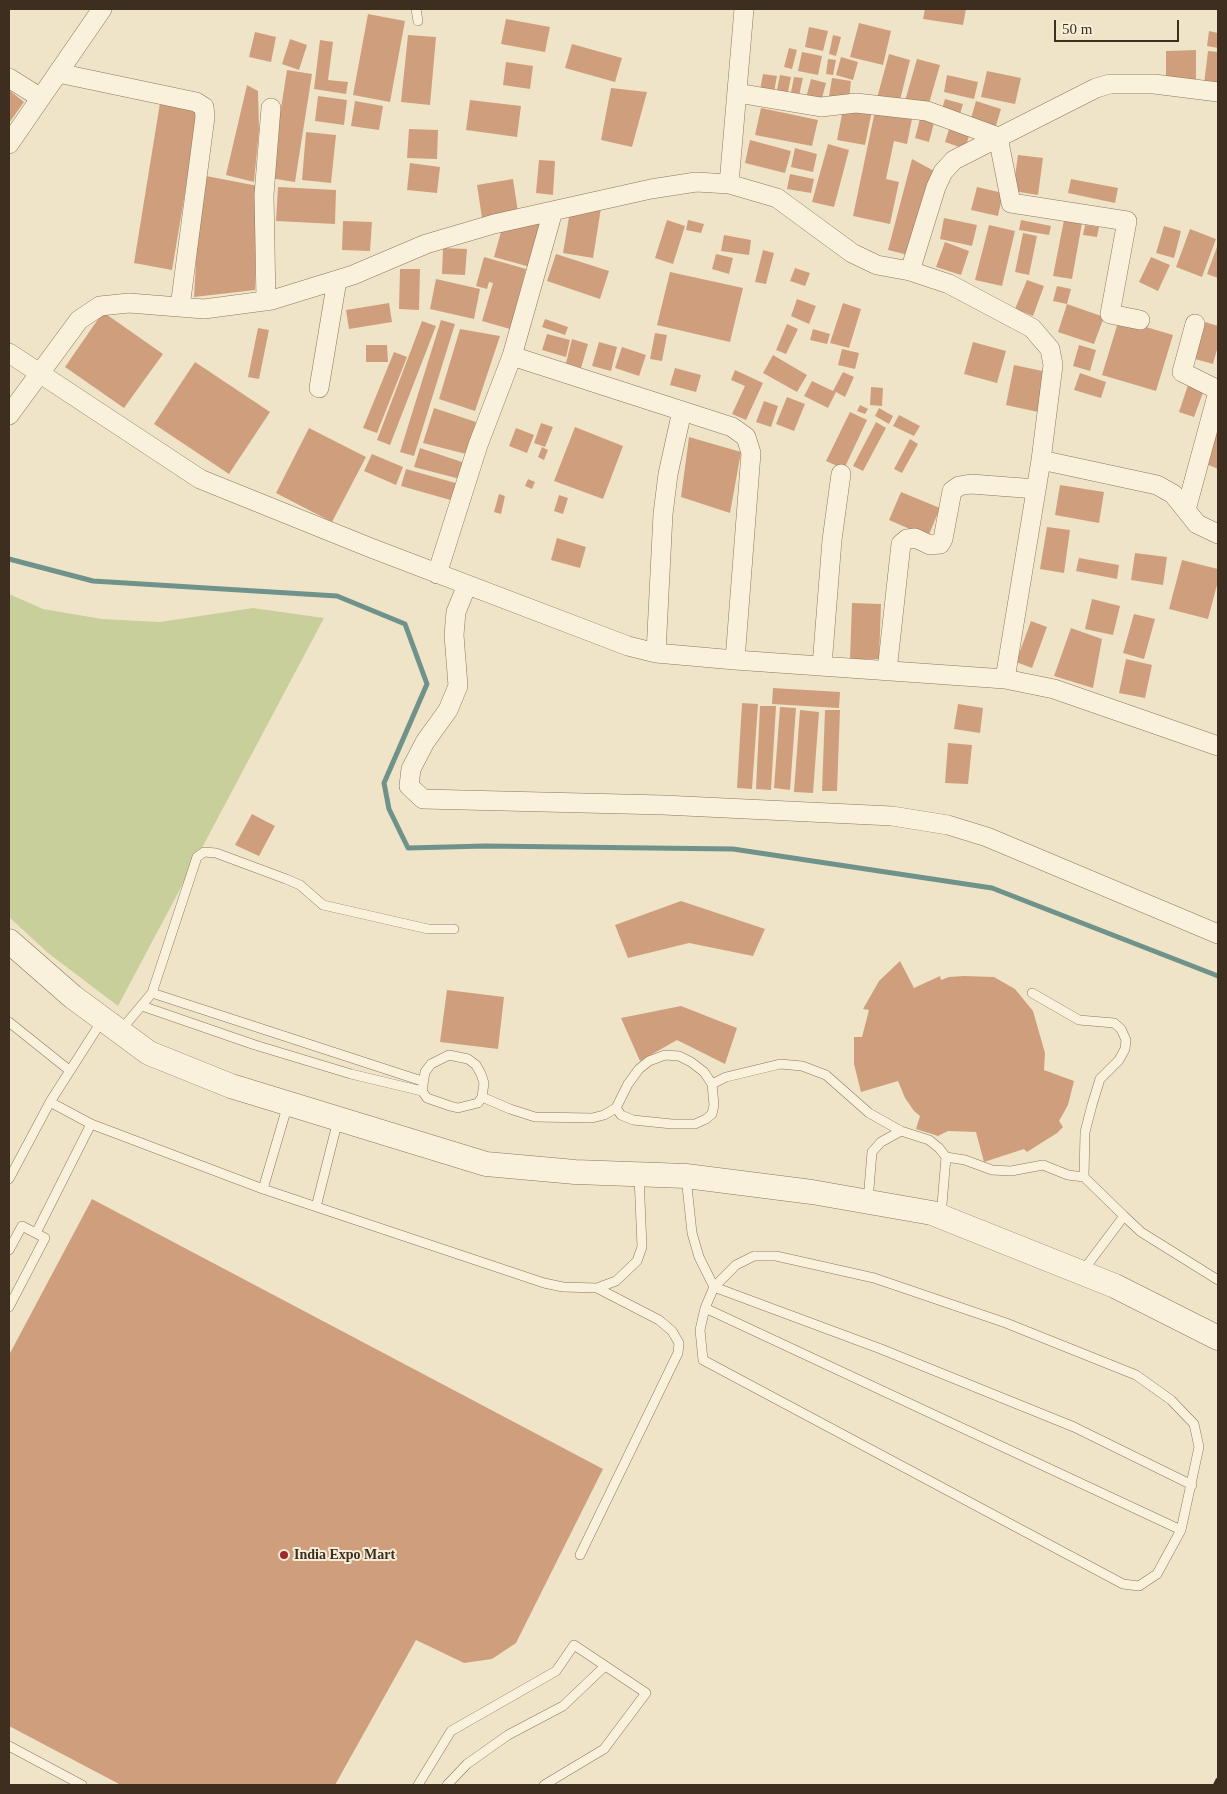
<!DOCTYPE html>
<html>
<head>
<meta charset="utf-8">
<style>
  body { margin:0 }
  #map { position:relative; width:1227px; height:1794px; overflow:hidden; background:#f0e4c8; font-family:Georgia,serif }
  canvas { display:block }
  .frame { position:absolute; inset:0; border:10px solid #3d2e20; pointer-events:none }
  .scale { position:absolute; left:1054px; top:20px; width:125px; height:22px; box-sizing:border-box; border:2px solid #3d2e20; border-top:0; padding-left:6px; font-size:15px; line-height:18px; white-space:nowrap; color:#3d2e20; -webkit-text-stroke:4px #f7eed8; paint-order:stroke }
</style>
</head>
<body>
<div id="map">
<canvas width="1227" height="1794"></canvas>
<div class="frame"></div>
<div class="scale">50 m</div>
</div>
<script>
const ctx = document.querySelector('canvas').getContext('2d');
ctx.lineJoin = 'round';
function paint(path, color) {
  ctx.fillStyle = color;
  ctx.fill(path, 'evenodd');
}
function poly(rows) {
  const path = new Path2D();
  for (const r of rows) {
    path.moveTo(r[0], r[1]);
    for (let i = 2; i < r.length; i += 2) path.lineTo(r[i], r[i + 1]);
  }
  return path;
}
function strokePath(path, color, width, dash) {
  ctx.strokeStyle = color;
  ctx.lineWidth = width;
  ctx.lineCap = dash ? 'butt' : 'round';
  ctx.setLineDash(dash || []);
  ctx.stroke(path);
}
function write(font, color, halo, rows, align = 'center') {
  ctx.font = font + ' Georgia,serif';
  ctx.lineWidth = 4;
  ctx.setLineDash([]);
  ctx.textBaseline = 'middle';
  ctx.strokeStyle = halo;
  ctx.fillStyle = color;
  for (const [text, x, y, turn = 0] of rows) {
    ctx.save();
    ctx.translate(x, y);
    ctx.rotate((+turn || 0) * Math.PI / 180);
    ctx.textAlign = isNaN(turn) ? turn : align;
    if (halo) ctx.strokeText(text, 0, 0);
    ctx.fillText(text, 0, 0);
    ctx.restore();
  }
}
paint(poly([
  [9,594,43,609,102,619,160,622,253,608,324,618,118,1006,48,953,9,917]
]), '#c9cf9b');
strokePath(poly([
  [9,559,93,581,337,596,405,624,427,684,384,783,389,809,408,848,485,846,733,849,992,888,1218,976]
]), '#6f938a', 5);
paint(poly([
  [925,9,966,9,963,25,923,19],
  [368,14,405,21,390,102,353,95],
  [506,19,550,27,545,52,501,44],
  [859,23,891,31,883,65,850,57],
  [809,27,828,31,823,51,805,47],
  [1209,31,1218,33,1218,48,1207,46],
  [255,32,276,37,271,62,249,57],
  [408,35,436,37,430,105,401,102],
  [833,35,841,37,836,56,829,54],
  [290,39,307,45,299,70,282,64],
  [320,40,333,42,328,80,348,82,346,94,314,89],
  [572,44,622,58,615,82,565,68],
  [789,48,797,50,792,69,784,67],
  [1196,50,1196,83,1166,83,1166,51],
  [1208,51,1218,52,1218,85,1204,84],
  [802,52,822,56,818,75,798,71],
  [889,54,910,60,899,104,877,98],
  [841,57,858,62,853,80,836,75],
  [828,59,836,60,833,75,826,74],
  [917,59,940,65,928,107,905,101],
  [506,62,533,66,530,89,503,85],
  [287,70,312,74,295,182,270,178],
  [987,71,1021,78,1015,104,981,97],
  [763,74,777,76,774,92,760,90],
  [780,75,791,77,787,97,776,95],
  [947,75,978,82,974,99,944,92],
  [794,77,803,78,798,100,790,97],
  [832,78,851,81,849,99,829,96],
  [811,79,826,83,821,102,806,98],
  [247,85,258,91,259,130,254,182,226,175],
  [611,88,647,92,632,147,601,140],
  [9,90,24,102,9,123],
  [318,96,347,100,344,125,315,121],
  [945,99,963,104,960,114,942,109],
  [470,100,521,106,517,137,466,130],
  [355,101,383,106,379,130,351,126],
  [976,101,1001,109,994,132,969,125],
  [160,103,199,110,172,270,134,263],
  [873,106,865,145,837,140,843,109],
  [876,106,913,114,907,144,894,141,886,179,899,182,890,224,853,216],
  [761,108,818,120,812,146,755,135],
  [921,115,935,119,929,142,915,138],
  [950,126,970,133,965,149,945,142],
  [409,129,438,130,437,159,407,158],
  [306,132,336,135,331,183,302,180],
  [750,140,791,151,785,173,745,163],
  [828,144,849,150,834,207,812,202],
  [795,148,817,154,813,172,791,167],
  [1018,155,1043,158,1038,195,1013,191],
  [912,159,936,172,912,256,888,250],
  [539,160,555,161,553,195,536,193],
  [410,163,440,167,437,193,407,190],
  [790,174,814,179,811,193,787,189],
  [201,175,258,186,255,290,194,297],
  [513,179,518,212,482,218,477,185],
  [1071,179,1118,188,1115,203,1068,193],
  [278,187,336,190,335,224,276,221],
  [977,187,1003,193,998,216,971,210],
  [601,208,593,258,563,253,570,211],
  [944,218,977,225,972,246,940,239],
  [667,220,685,226,673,264,655,258],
  [688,220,704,224,701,233,686,230],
  [1021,220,1051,226,1049,235,1019,230],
  [1064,220,1082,223,1072,279,1053,276],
  [343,221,372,222,370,251,342,250],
  [543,222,530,267,494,257,502,228],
  [989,225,1015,231,1002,286,975,280],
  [1085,225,1099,227,1097,237,1083,235],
  [1164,226,1181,231,1174,258,1156,253],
  [1190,229,1216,239,1202,277,1176,267],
  [1023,233,1037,236,1029,275,1015,272],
  [724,235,751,240,749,255,721,251],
  [945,242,969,251,961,275,936,267],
  [1218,244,1218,278,1207,274],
  [443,248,467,249,465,275,442,274],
  [763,250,774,253,766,284,755,282],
  [556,254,609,271,600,299,547,281],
  [716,254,733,258,729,274,712,269],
  [484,257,526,269,510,329,482,321,493,283,489,282,487,289,476,286],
  [1151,257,1170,265,1158,291,1139,282],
  [795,268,810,273,805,286,790,281],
  [400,269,420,269,419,310,399,309],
  [670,272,743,288,730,342,657,325],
  [436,279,480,289,474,319,430,309],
  [1027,280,1044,286,1033,316,1015,309],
  [1057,286,1071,289,1067,304,1053,301],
  [797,299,816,306,809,324,791,316],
  [389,303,392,322,349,329,346,310],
  [843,303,861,309,849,348,830,343],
  [1067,304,1104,317,1094,344,1058,332],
  [103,312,163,354,124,408,65,367],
  [545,319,568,327,565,335,542,327],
  [1119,319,1173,335,1156,391,1102,375],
  [441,320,455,324,414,456,400,452],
  [422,321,436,326,390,445,377,440],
  [1205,322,1218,326,1218,346,1213,364,1195,359],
  [787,324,798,329,786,354,776,350],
  [258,328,269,330,259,379,248,377],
  [460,329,500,336,475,411,439,399],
  [813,329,830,334,827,344,810,340],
  [655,333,667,335,662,361,650,359],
  [547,334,570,340,566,357,542,350],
  [572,339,588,344,581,368,566,363],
  [599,342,617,347,611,371,592,366],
  [973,342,1006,351,997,383,964,374],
  [366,345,387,345,388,362,366,362],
  [1079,345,1096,350,1090,371,1073,366],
  [622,347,646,355,639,376,615,368],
  [842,349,859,353,855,369,838,365],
  [394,352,407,357,377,433,363,428],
  [773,355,807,375,797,392,763,373],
  [195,362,270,412,229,474,154,424],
  [1014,365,1047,372,1038,412,1006,405],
  [675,368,701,375,696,392,670,385],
  [735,370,763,383,746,420,732,414,745,386,731,380],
  [843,372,854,377,845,397,836,392,828,408,804,396,812,381,833,391],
  [1080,373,1106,382,1101,398,1074,390],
  [1188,385,1204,390,1194,417,1179,412],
  [871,387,883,388,882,406,870,405],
  [787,397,805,404,794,431,776,424],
  [764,401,778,406,771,427,756,422],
  [860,405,868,409,865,414,857,411],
  [434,408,476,422,466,454,423,443],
  [879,408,893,416,889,424,875,416],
  [850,412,867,420,844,469,826,461],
  [899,415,920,426,914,436,893,426],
  [876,422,886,428,863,471,853,466],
  [541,423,553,427,545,447,534,443],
  [575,427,623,446,603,499,554,481],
  [309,428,366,457,332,522,276,493],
  [516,428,534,435,527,453,509,446],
  [1218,428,1218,469,1204,463],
  [689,437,741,452,730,513,681,497],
  [910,439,918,444,902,473,894,469],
  [542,447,548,450,544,460,538,457],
  [420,448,465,463,460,479,414,467],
  [372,454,403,467,396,485,364,471],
  [406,469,459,484,454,501,401,486],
  [528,479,535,482,532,489,525,486],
  [1060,485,1104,492,1099,523,1055,515],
  [901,492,940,508,928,537,889,520],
  [499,494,505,496,501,514,494,512],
  [559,495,568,498,563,514,554,511],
  [1047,527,1070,530,1064,573,1040,569],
  [557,538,586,547,580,568,551,560],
  [1135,553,1167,557,1163,585,1131,580],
  [1079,558,1119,565,1117,579,1076,571],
  [1182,560,1218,569,1218,581,1208,619,1169,609],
  [1092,599,1120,606,1113,635,1085,629],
  [852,603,881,604,879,659,850,659],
  [1134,614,1155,619,1144,659,1123,653],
  [1031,621,1047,627,1032,668,1016,662],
  [1071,628,1102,639,1093,688,1054,676],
  [1126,659,1152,665,1145,698,1119,693],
  [773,688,840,692,839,708,772,704],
  [742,703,758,704,752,789,737,788],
  [958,704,983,708,980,733,954,729],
  [760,706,776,706,771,790,756,789],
  [780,707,796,708,790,790,774,788],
  [800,710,819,712,813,793,794,792],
  [825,710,840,710,837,791,822,791],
  [948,743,972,745,968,784,945,783],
  [252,814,275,826,259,856,235,845],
  [681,901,765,929,753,956,689,943,628,958,615,925],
  [900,961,914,988,940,976,941,980,949,977,964,976,994,977,1015,989,1033,1011,1045,1053,1044,1070,1074,1081,1068,1105,1059,1121,1063,1127,1057,1133,1027,1152,1024,1149,984,1162,976,1132,948,1131,938,1136,916,1129,920,1116,914,1111,905,1098,898,1081,861,1092,854,1064,854,1037,862,1037,869,1010,863,1009,879,981],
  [447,990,504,997,498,1049,440,1042],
  [681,1006,737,1028,725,1064,677,1040,640,1061,621,1018],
  [92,1199,603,1469,516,1643,492,1659,464,1663,416,1640,335,1785,121,1785,9,1726,9,1355]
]), '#cf9f7d');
const service = poly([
  [416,9,418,21],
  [152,993,197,857,204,852,216,853,286,879,300,885,323,905,428,929,454,929],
  [1032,993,1079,1020,1114,1023,1121,1029,1126,1040,1125,1049,1119,1060,1100,1079,1092,1105,1085,1132,1084,1177,1124,1216,1082,1272],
  [142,1006,255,1045,351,1074,422,1091],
  [9,1022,69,1070],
  [121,1030,152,993,422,1081],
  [449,1055,468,1059,476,1065,481,1074,484,1083,482,1097,478,1103,458,1108,450,1106,427,1098,422,1091,425,1072,431,1064,449,1055],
  [482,1097,510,1109,535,1117,592,1118,604,1115,616,1108,628,1084,639,1069,649,1061,665,1055,679,1056,691,1062,704,1072,712,1084,726,1077,780,1064,802,1066,826,1075,869,1113,901,1131],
  [50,1102,91,1124],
  [616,1108,621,1115,633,1120,672,1124,695,1124,706,1119,712,1114,714,1105,712,1084],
  [946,1157,965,1160,992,1170,1011,1171,1043,1165,1068,1175,1084,1177],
  [686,1177,692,1233,699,1257,714,1287,881,1349,1074,1427,1192,1485],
  [9,1179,50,1102,103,1019],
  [263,1189,288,1104],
  [868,1201,872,1152,881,1142,901,1131,929,1140,939,1148,946,1157,941,1216],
  [316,1207,338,1120],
  [1124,1216,1141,1232,1218,1280],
  [36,1233,91,1124,263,1189,544,1283,563,1287,597,1288,616,1281,637,1261,642,1247,639,1176],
  [9,1250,22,1226,45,1238,9,1307],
  [754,1256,776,1256,874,1278,1006,1323,1136,1375,1171,1400,1194,1424,1199,1447,1181,1530,1157,1574,1139,1586,1123,1584,703,1360,700,1330,705,1308,714,1287,736,1265,754,1256],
  [705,1308,1181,1530],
  [580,1555,678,1353,679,1343,672,1331,659,1320,597,1288],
  [9,1746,82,1785],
  [418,1785,451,1731,556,1671,574,1645,646,1693,604,1749,544,1785],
  [447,1785,467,1764,508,1735,563,1706,605,1666]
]);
const minor = poly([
  [744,9,729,184,777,198,852,253,877,265,910,271,949,284,1032,328,1050,349,1053,365,1041,460],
  [58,73,196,102,204,107,205,117,180,307],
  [9,78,41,98],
  [737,93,821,107,856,103,927,111,998,137,1011,203,1127,221,1110,314,1140,320],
  [9,144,102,9],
  [910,271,936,187,943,172,954,160,1096,88,1110,84,1154,84,1218,92],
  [266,301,264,195,271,108],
  [1195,324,1182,372,1218,390],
  [9,353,200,479,371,548,628,646,656,653,735,660,1005,679,1054,689,1218,746],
  [512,356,732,427,746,437,751,453,735,660],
  [319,388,337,280],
  [9,415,79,320,100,306,129,303,204,309,272,300,353,275,426,244,494,224,651,189,696,182,729,184],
  [1186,510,1218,392],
  [437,574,478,445,512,356,553,211],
  [467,585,456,612,454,635,458,686,448,710,425,742,411,769,409,786,423,799,663,805,892,816,948,825,987,837,1218,934],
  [656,653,663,514,668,474,682,411],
  [822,666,832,540,841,474],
  [887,671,901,544,907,539,915,538,930,545,940,544,943,539,952,491,959,486,971,484,1036,489],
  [1005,679,1041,460,1157,485,1173,494,1197,524,1218,534]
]);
const tertiary = poly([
  [9,941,73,997,149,1053,231,1086,486,1164,575,1172,686,1176,812,1192,932,1213,1115,1286,1218,1338]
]);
strokePath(service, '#8d765c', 10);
strokePath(minor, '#8d765c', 20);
strokePath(tertiary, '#8d765c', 25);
strokePath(service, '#faf1dc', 9);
strokePath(minor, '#faf1dc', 19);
strokePath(tertiary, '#faf1dc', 24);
strokePath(poly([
  [1215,1785,1218,1779]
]), '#3d2e20', 4, [9, 9]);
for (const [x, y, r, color] of [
  [284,1555,5,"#9e2a2b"]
]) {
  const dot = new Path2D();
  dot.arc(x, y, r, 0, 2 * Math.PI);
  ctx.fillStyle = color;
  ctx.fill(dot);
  strokePath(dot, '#f7eed8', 2);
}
write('bold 14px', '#3d2e20', '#f7eed8', [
  ["India Expo Mart",294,1555]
], 'left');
</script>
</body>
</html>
